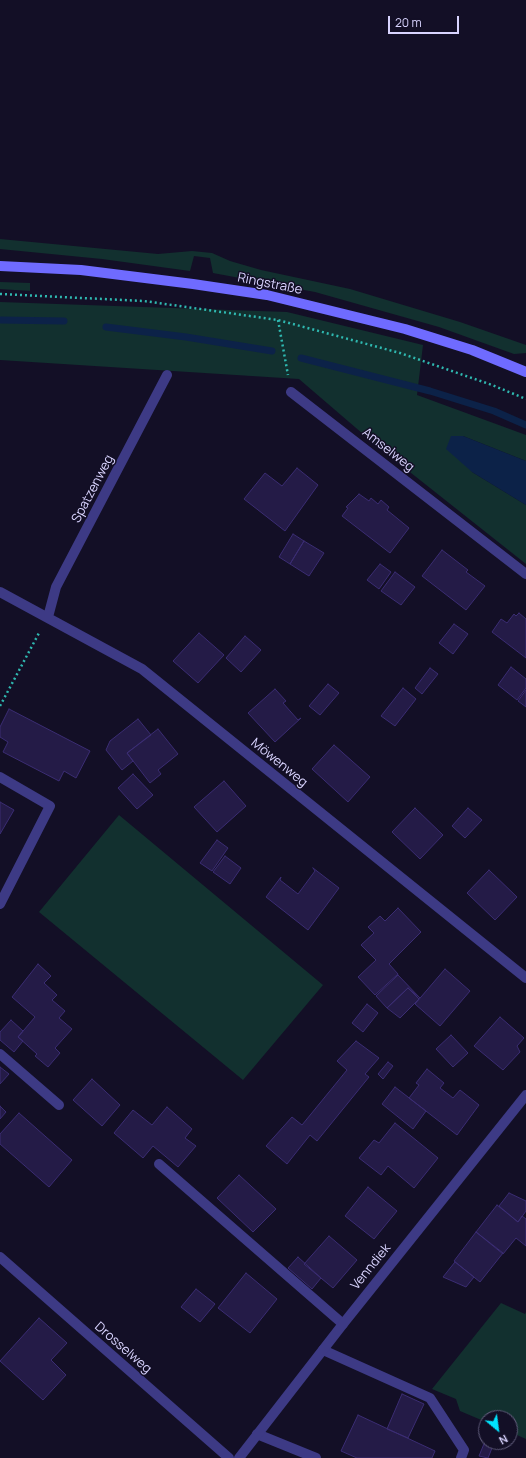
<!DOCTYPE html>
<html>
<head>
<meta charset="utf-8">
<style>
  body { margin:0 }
  #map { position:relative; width:526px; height:1458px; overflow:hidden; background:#130f26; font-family:Manrope,sans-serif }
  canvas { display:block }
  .north { position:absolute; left:478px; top:1410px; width:40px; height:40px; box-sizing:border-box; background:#130f26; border:1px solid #625e7d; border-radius:50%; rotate:151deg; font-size:11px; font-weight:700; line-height:16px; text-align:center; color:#d9d4ff }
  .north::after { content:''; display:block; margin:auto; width:14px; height:18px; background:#00e5ff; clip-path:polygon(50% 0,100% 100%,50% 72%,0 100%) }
  .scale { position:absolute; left:388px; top:16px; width:71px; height:18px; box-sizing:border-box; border:2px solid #d9d4ff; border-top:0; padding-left:5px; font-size:12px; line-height:14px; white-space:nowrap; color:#d9d4ff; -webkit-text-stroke:3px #130f26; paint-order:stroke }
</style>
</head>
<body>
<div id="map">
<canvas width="526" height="1458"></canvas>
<div class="north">N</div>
<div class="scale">20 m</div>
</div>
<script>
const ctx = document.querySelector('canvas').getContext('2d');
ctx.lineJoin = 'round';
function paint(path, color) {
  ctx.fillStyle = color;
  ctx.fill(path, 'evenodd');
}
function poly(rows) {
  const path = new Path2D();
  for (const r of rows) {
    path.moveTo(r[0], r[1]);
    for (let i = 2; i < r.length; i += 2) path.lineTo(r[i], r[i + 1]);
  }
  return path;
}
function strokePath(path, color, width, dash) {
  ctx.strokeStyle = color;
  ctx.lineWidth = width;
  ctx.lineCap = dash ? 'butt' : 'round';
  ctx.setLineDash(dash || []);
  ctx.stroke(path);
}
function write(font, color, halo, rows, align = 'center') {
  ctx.font = font + ' Manrope,sans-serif';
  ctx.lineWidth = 3;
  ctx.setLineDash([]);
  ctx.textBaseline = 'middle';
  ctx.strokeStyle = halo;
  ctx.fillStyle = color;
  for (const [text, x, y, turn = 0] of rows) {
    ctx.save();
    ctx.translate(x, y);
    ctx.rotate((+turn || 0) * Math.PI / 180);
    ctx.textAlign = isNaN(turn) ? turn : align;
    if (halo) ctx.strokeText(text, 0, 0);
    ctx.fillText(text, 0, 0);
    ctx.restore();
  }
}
paint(poly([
  [0,239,158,254,192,251,212,253,230,261,261,270,350,289,460,322,526,345,526,353,514,354,439,327,315,292,213,273,210,258,194,256,190,271,102,259,0,249],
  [0,282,30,283,30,291,0,289],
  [0,302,287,312,423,345,417,395,526,435,526,461,463,436,472,472,526,505,526,564,377,446,299,379,0,360],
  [119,815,323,985,243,1080,39,912],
  [501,1303,525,1314,526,1312,526,1439,510,1432,510,1418,486,1418,486,1422,460,1411,456,1399,432,1389]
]), '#12302f');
paint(poly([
  [451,436,463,436,526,461,526,505,472,472,446,449]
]), '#0c2248');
strokePath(poly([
  [0,320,64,321],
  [106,327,186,337,272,351],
  [301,358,430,391,494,411,526,425]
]), '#0c2248', 7);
const building = poly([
  [297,468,318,485,285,531,244,499,265,473,282,486,297,468],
  [359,494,369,501,371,498,378,504,381,500,389,507,387,510,409,528,390,553,342,516,348,508,346,507,359,494],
  [293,534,304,541,290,564,279,557,293,534],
  [304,541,324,553,309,576,290,564,304,541],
  [442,550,468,570,466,572,485,586,466,610,422,576,442,550],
  [380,564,391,572,379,589,367,580,380,564],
  [395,572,415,587,401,605,381,591,395,572],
  [519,613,526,619,526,658,492,632,501,619,507,623,514,614,516,616,519,613],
  [454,624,468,634,453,654,439,643,454,624],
  [199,633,224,655,198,683,173,661,199,633],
  [245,636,261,650,241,672,226,658,245,636],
  [511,667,526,679,526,688,517,700,498,685,511,667],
  [430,668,438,674,422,694,415,688,430,668],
  [328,684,339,693,320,715,309,706,328,684],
  [403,688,416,699,395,726,381,716,403,688],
  [275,689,286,701,283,703,298,720,301,718,275,742,248,713,275,689],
  [526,690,526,707,518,701,526,690],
  [9,709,90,751,76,778,64,771,59,781,3,752,8,742,0,737,0,727,9,709],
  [138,719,151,735,127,753,133,761,122,770,106,750,110,741,138,719],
  [158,729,178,754,158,770,161,774,150,783,127,753,158,729],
  [334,745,370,777,348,802,312,769,334,745],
  [133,774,153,795,137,809,118,788,133,774],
  [224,781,246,806,217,832,194,807,224,781],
  [0,802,14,810,0,834,0,802],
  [415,808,443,835,420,859,392,832,415,808],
  [468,808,482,820,465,838,452,826,468,808],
  [217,840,228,848,212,871,200,863,217,840],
  [225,856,241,868,230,884,213,872,225,856],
  [313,868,339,888,308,930,266,897,281,877,280,880,298,894,315,871,313,868],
  [489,870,517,897,495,920,467,893,489,870],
  [398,908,421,932,389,964,398,974,375,995,358,977,376,960,361,945,374,933,368,927,380,916,385,921,398,908],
  [38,964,51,976,44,983,57,995,52,1000,65,1011,59,1018,72,1029,55,1048,60,1053,48,1067,35,1056,37,1054,18,1037,35,1017,12,997,38,964],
  [445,969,470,991,440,1026,415,1004,445,969],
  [398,975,420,998,408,988,387,1008,376,996,398,975],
  [408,988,419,999,400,1018,387,1008,408,988],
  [367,1004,378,1013,363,1032,352,1023,367,1004],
  [500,1017,524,1038,517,1046,520,1052,503,1070,474,1046,500,1017],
  [11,1020,23,1031,18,1037,23,1041,14,1052,0,1040,0,1032,11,1020],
  [451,1035,468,1053,453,1067,436,1049,451,1035],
  [356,1041,379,1058,365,1074,369,1077,317,1141,310,1135,287,1164,266,1146,292,1117,302,1125,347,1070,337,1061,356,1041],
  [388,1062,393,1066,383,1079,378,1074,388,1062],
  [0,1067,9,1074,0,1084,0,1067],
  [427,1069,444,1083,440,1088,453,1098,460,1090,479,1105,457,1135,409,1098,419,1085,416,1083,427,1069],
  [92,1079,120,1105,102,1126,73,1100,92,1079],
  [395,1087,426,1111,413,1129,382,1104,395,1087],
  [0,1106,6,1112,0,1119,0,1106],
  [167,1107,192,1129,185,1138,196,1146,178,1167,153,1146,143,1158,114,1133,133,1110,152,1125,167,1107],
  [19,1113,72,1160,49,1187,0,1144,0,1134,19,1113],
  [395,1123,438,1158,414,1188,388,1166,381,1175,359,1158,374,1140,379,1143,395,1123],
  [239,1175,276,1209,253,1232,217,1198,239,1175],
  [368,1187,397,1211,374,1239,345,1216,368,1187],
  [509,1193,526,1201,526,1211,518,1222,499,1206,509,1193],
  [497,1205,518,1222,522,1216,526,1219,526,1246,516,1238,503,1254,476,1232,497,1205],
  [476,1232,503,1253,480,1282,454,1261,476,1232],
  [329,1236,357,1260,333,1288,304,1264,329,1236],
  [298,1257,321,1278,312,1289,288,1268,298,1257],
  [455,1262,474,1277,466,1287,443,1277,455,1262],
  [246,1273,277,1299,250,1333,218,1308,246,1273],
  [196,1289,215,1304,200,1322,181,1307,196,1289],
  [39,1318,67,1343,51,1360,66,1375,43,1400,0,1361,39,1318],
  [402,1394,424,1404,408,1438,387,1429,402,1394],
  [358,1415,435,1451,432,1458,357,1458,341,1451,358,1415],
  [486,1439,486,1442,494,1443,488,1458,479,1456,486,1439]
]);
paint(building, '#241b47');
strokePath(building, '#3b2d73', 1);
strokePath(poly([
  [0,294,144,301,278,320,400,353,492,385,526,399],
  [278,320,288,375],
  [0,706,39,633]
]), '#2fb8b0', 2.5, [2, 3]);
strokePath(poly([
  [0,1054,59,1105],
  [159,1164,343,1324],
  [323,1350,430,1398,464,1450,461,1458],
  [257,1434,316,1458]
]), '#3d3a85', 10);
strokePath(poly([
  [291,392,526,574],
  [0,592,142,669,526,978],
  [48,617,56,587,167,375],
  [0,777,50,806,0,904],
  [0,1257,229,1458],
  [239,1458,343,1324,526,1095]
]), '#3d3a85', 10);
strokePath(poly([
  [0,266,81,270,193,284,267,295,405,329,472,350,526,372]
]), '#6f6bff', 10);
write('13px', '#d9d4ff', '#130f26', [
  ["Ringstraße",270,284,11],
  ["Amselweg",388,450,38],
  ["Spatzenweg",93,489,-62],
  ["Möwenweg",279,763,39],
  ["Venndiek",371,1267,-51],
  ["Drosselweg",123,1348,41]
]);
</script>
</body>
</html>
